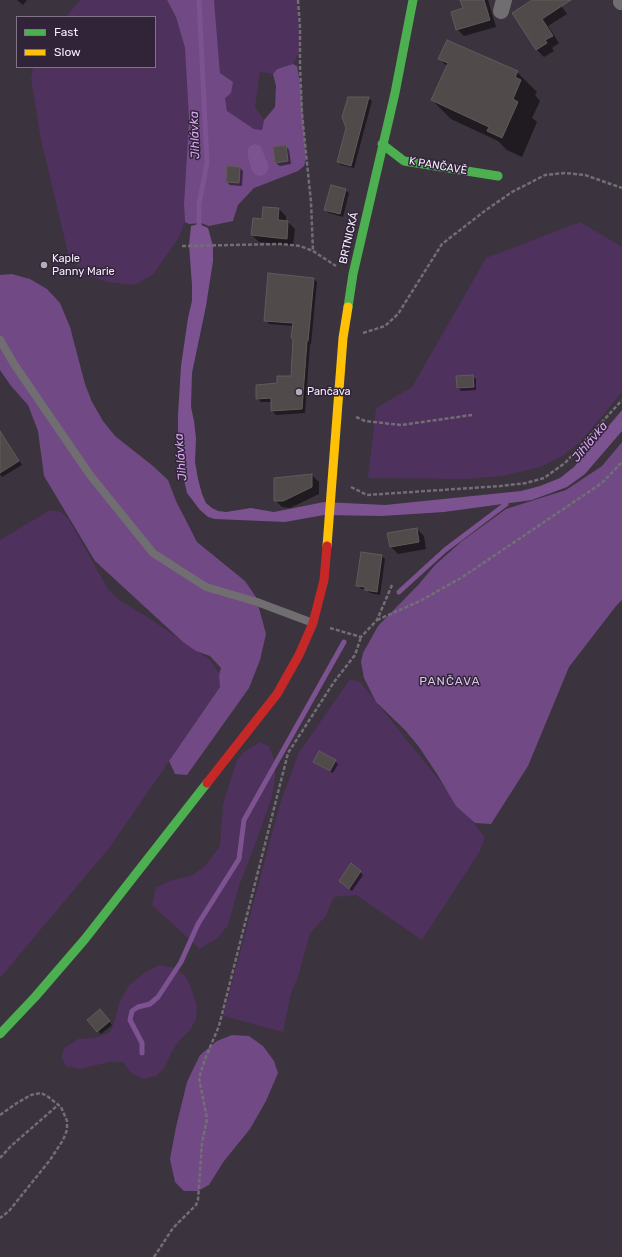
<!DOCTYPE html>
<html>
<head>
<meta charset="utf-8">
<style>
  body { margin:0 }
  #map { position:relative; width:622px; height:1257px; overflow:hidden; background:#3b333e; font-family:Rubik,sans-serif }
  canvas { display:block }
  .legend { position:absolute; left:16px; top:16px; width:140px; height:52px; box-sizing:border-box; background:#312439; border:1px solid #807487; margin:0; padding:5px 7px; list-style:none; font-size:12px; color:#f6edfb }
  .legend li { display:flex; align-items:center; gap:8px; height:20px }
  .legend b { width:20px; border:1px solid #807487 }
</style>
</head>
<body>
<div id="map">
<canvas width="622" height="1257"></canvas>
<ul class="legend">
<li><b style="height:5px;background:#4caf50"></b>Fast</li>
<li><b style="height:5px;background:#ffc107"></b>Slow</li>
</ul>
</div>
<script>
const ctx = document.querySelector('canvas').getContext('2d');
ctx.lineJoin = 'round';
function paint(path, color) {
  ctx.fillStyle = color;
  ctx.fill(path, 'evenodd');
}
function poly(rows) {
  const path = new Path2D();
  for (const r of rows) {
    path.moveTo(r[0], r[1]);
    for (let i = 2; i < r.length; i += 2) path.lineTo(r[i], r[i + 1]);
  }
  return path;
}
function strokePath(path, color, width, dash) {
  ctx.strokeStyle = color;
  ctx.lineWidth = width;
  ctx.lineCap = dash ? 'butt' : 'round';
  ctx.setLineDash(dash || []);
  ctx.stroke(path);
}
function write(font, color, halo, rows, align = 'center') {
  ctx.font = font + ' Rubik,sans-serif';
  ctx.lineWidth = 3;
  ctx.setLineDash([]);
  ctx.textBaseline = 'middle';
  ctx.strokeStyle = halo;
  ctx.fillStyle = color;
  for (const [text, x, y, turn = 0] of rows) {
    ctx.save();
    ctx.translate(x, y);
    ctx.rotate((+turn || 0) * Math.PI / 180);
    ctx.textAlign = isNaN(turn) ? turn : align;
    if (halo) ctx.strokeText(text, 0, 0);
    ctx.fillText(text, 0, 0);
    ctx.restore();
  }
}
paint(poly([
  [80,0,167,0,176,17,185,48,189,120,184,204,185,222,179,237,153,275,134,285,107,282,85,275,68,253,41,140,31,79,33,67,155,67,155,17,66,17],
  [214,0,297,0,301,49,293,64,277,69,273,74,260,72,255,107,264,120,262,130,254,129,227,112,220,73],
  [580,222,622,247,622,392,604,414,580,442,564,455,540,467,503,476,465,479,368,478,376,408,412,387,486,258],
  [50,510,61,512,69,520,108,589,119,600,146,616,210,660,219,673,220,687,110,847,0,978,0,540],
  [350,679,361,683,485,837,480,851,422,940,356,895,334,897,325,917,310,933,298,977,291,993,283,1032,223,1016,280,804,298,754],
  [260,742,269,746,275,762,275,779,272,797,256,842,239,886,228,925,219,937,200,949,152,905,156,887,172,880,191,876,205,866,220,846,223,804,237,760,244,752],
  [159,965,176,968,187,978,197,1005,196,1020,190,1030,179,1041,171,1053,165,1067,156,1076,143,1079,132,1074,123,1062,110,1062,79,1069,66,1066,61,1057,64,1048,78,1039,94,1038,109,1033,113,1026,119,1004,129,985,144,973]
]), '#4e315c');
paint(poly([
  [167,0,214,0,220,73,233,82,231,93,225,98,227,111,254,129,262,130,264,120,275,107,276,86,273,74,277,69,293,64,297,66,301,89,306,159,304,166,298,171,254,188,238,205,233,221,209,226,201,223,189,224,185,222,184,204,189,120,185,48,176,17],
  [12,274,30,279,47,289,60,303,70,327,85,384,92,402,103,421,115,436,153,466,168,480,176,501,197,542,245,581,256,597,266,634,260,660,249,688,187,775,175,774,169,761,220,687,219,675,221,668,210,656,196,651,183,642,95,561,44,476,38,431,28,405,11,386,0,370,0,275],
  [622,442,622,600,616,606,569,667,528,766,491,824,475,823,456,806,437,774,419,747,405,730,376,702,364,678,361,662,363,653,378,626,419,584,435,565,462,541,506,509,566,490,602,466],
  [232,1035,249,1036,263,1046,274,1061,278,1073,266,1101,250,1129,224,1161,209,1185,198,1191,184,1191,175,1182,170,1159,176,1127,187,1082,200,1055,217,1041]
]), '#714985');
paint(poly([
  [255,144,261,147,269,167,266,174,261,176,256,175,252,171,248,157,248,149,250,146],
  [199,224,208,228,213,246,213,261,206,306,192,373,191,407,194,421,196,438,195,462,198,479,202,494,206,503,212,508,218,511,226,512,251,508,274,512,324,502,385,505,521,491,540,486,560,478,574,467,622,410,622,431,585,474,567,487,532,500,444,512,382,516,324,515,285,522,215,519,208,517,200,510,187,493,180,462,178,439,178,415,181,366,188,318,192,301,192,285,189,245,191,226]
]), '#7c5291');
paint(poly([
  [17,0,27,0,23,5],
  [461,0,488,0,496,27,464,36,457,29,464,9],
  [531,0,567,0,560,4,567,14,548,26,559,43,552,48,554,51,544,57,537,50,514,13,532,1],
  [439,59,517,72,537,92,535,95,540,101,532,118,537,122,522,157,507,150,498,141,451,119,432,100,447,66],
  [368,98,372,101,354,168,341,165,338,162],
  [286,146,289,150,291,164,280,166,276,163],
  [240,168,243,171,242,186,230,185,227,182],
  [345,190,349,193,343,217,329,213,326,210],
  [264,208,279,209,286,216,286,222,288,222,295,229,293,245,259,242,252,235,263,220],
  [314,279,317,282,311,344,310,344,305,413,276,415,272,411,272,402,261,402,257,398,278,384,292,377,294,326,269,324,265,320],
  [472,376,476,379,476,390,461,391,458,388],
  [5,440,22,465,2,477,0,474,0,442],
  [312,475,319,482,319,494,290,508,282,507,275,500,275,479],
  [417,529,424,536,426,549,398,554,391,547],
  [382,556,385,559,380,595,370,593,366,589,361,589,357,585],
  [335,761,338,764,333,773,318,765,314,762],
  [360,872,363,875,352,891,343,884],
  [103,1013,112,1025,101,1034,98,1031]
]), '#0007');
strokePath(poly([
  [199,230,199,204,207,163,199,0],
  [399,592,445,550,506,504,507,498],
  [142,1053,142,1043,130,1020,132,1011,138,1007,150,1004,158,997,181,962,198,924,239,859,244,820,344,642]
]), '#7c5291', 5);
const building = poly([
  [460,0,484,0,490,20,456,30,451,12,463,8,460,0],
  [532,0,571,0,542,19,553,36,545,40,547,43,536,50,512,13,532,0],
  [447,40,518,71,515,77,521,80,513,99,518,102,502,138,487,131,489,127,431,100,448,63,438,59,447,40],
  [348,97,369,97,351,166,337,162,346,128,342,117,348,97],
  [286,145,288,161,275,163,273,147,286,145],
  [227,166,240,167,239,183,226,182,227,166],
  [331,185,346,189,340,214,324,210,331,185],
  [263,207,279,208,278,220,288,221,287,239,251,235,253,218,262,219,263,207],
  [268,273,314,278,308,341,307,341,302,409,271,411,271,398,256,399,256,385,277,383,277,376,291,376,293,339,291,338,293,323,264,321,268,273],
  [473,375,474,387,457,388,456,376,473,375],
  [0,431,19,461,0,473,0,431],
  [312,474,312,487,283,501,274,501,274,478,312,474],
  [417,528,419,542,390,547,387,533,417,528],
  [361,552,382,555,377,592,365,590,365,587,356,586,361,552],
  [319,751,336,760,330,771,313,762,319,751],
  [351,863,361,871,349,889,339,881,351,863],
  [100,1009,110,1021,97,1032,87,1020,100,1009]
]);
paint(building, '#504a4a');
strokePath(building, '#615a5a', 1);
strokePath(poly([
  [298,0,300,27,300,66,302,114,311,202,313,251],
  [182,246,282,244,300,246,313,251,336,266],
  [363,333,385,326,398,314,442,244,486,210,512,192,545,175,565,173,585,175,622,188],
  [356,417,365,421,401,425,472,415],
  [351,487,367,495,501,486,526,483,544,478,565,463,622,400],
  [377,620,420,601,461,578,602,483,622,462],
  [330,628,361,637,377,620,392,585],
  [0,1115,17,1103,31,1095,41,1093,47,1096,61,1107,67,1121,67,1130,63,1140,50,1160,9,1211,0,1218],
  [0,1158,11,1146,58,1105],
  [154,1257,173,1228,196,1205,198,1200,202,1143,207,1119,199,1078,205,1059,219,1026,288,753,334,682,355,655,361,637]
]), '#726e74', 2.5, [4, 2]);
strokePath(poly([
  [0,340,14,364,90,475,153,553,206,587,257,602,313,623]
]), '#716e72', 8);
strokePath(poly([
  [621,2,622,0],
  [501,11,504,0]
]), '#716e72', 16);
strokePath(poly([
  [382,144,404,161,498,176],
  [348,307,353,274,395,93,413,0],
  [0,1034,35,997,85,939,207,783]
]), '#4caf50', 9);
strokePath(poly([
  [327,546,343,338,348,307]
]), '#ffc107', 9);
strokePath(poly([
  [207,783,277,694,299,655,313,623,324,580,327,546]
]), '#c62828', 9);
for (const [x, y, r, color] of [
  [44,265,4,"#b5acb9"],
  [299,392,4,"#b5acb9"]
]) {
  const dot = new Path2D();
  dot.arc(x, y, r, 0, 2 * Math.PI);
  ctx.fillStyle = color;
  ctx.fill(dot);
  strokePath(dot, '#312439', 1.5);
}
write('11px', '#f6edfb', '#312439', [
  ["K PANČAVĚ",438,166,10],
  ["BRTNICKÁ",349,238,-77]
]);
write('11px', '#f6edfb', '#312439', [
  ["Kaple",52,259],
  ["Panny Marie",52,272],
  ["Pančava",307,392]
], 'left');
write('italic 12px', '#dbaaf5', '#312439', [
  ["Jihlávka",195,135,-92],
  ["Jihlávka",590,442,-50],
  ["Jihlávka",181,457,-95]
]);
ctx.letterSpacing = '1px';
write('12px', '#dbcae5', '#312439', [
  ["PANČAVA",450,682]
]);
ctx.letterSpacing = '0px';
</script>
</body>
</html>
